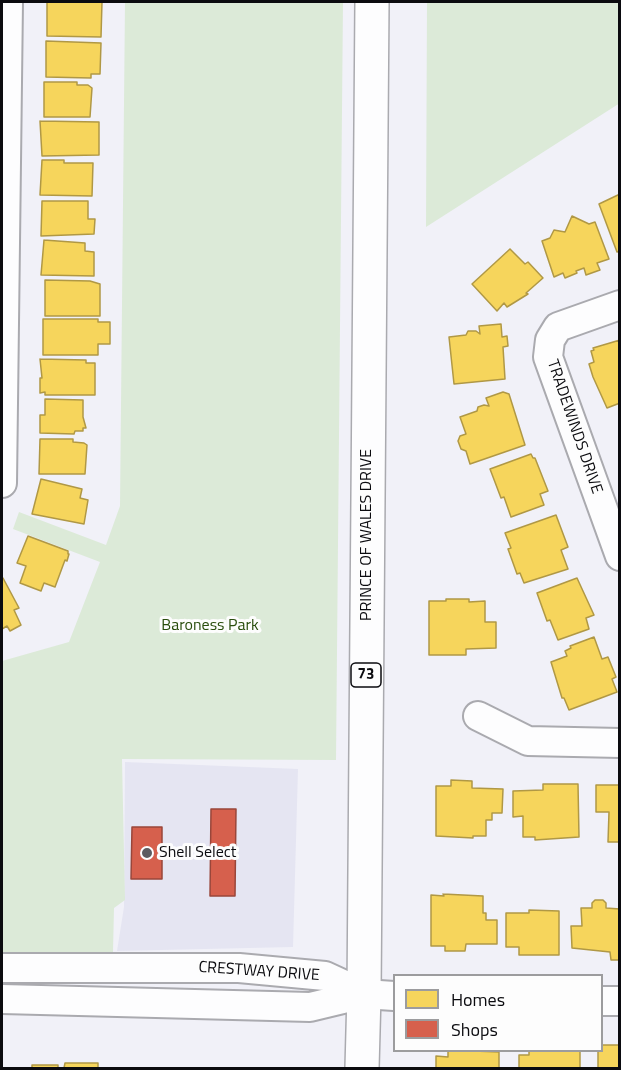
<!DOCTYPE html>
<html>
<head>
<meta charset="utf-8">
<style>
  body { margin:0 }
  #map { position:relative; width:621px; height:1070px; overflow:hidden; background:#f1f1f8; font-family:"Titillium Web",sans-serif }
  canvas { display:block }
  .frame { position:absolute; inset:0; border:3px solid #0b0b0f; pointer-events:none }
  .legend { position:absolute; left:393px; top:974px; width:210px; height:78px; box-sizing:border-box; background:#fdfdfd; border:2px solid #9c9c9e; margin:0; padding:8px 10px; list-style:none; font-size:18px; color:#0b0b0f }
  .legend li { display:flex; align-items:center; gap:12px; height:30px }
  .legend b { width:30px; border:2px solid #9c9c9e }
</style>
</head>
<body>
<div id="map">
<canvas width="621" height="1070"></canvas>
<div class="frame"></div>
<ul class="legend">
<li><b style="height:16px;background:#f6d55c"></b>Homes</li>
<li><b style="height:16px;background:#d6604d"></b>Shops</li>
</ul>
</div>
<script>
const ctx = document.querySelector('canvas').getContext('2d');
ctx.lineJoin = 'round';
function paint(path, color) {
  ctx.fillStyle = color;
  ctx.fill(path, 'evenodd');
}
function poly(rows) {
  const path = new Path2D();
  for (const r of rows) {
    path.moveTo(r[0], r[1]);
    for (let i = 2; i < r.length; i += 2) path.lineTo(r[i], r[i + 1]);
  }
  return path;
}
function strokePath(path, color, width, dash) {
  ctx.strokeStyle = color;
  ctx.lineWidth = width;
  ctx.lineCap = dash ? 'butt' : 'round';
  ctx.setLineDash(dash || []);
  ctx.stroke(path);
}
function write(font, color, halo, rows, align = 'center') {
  ctx.font = font + ' "Titillium Web",sans-serif';
  ctx.lineWidth = 6;
  ctx.setLineDash([]);
  ctx.textBaseline = 'middle';
  ctx.strokeStyle = halo;
  ctx.fillStyle = color;
  for (const [text, x, y, turn = 0] of rows) {
    ctx.save();
    ctx.translate(x, y);
    ctx.rotate((+turn || 0) * Math.PI / 180);
    ctx.textAlign = isNaN(turn) ? turn : align;
    if (halo) ctx.strokeText(text, 0, 0);
    ctx.fillText(text, 0, 0);
    ctx.restore();
  }
}
paint(poly([
  [125,762,298,769,293,947,117,951,124,907]
]), '#e5e5f2');
paint(poly([
  [125,2,343,2,336,760,122,759,125,900,114,908,113,952,2,952,2,661,69,642,100,562,13,529,19,512,106,545,120,506],
  [427,2,619,2,620,103,426,227]
]), '#dcead8');
const homes = poly([
  [47,2,102,2,101,37,47,36,47,2],
  [46,41,101,43,100,74,91,74,91,78,46,77,46,41],
  [44,82,77,82,77,85,88,85,92,88,90,117,44,117,44,82],
  [40,121,99,122,99,155,42,156,40,121],
  [42,160,64,160,64,163,93,163,92,196,40,195,42,160],
  [620,194,620,251,617,252,599,204,620,194],
  [42,201,88,201,88,219,95,219,94,234,41,236,42,201],
  [572,216,589,224,595,222,609,259,597,263,600,270,586,275,584,268,576,271,577,273,565,278,563,273,554,277,542,241,550,238,554,230,565,232,572,216],
  [44,240,85,243,85,251,94,252,94,276,41,275,44,240],
  [510,249,525,264,528,262,543,278,526,293,528,294,507,307,504,303,497,311,472,284,510,249],
  [45,280,90,281,100,284,100,316,45,316,45,280],
  [43,319,98,319,98,322,110,322,110,344,98,344,98,355,43,355,43,319],
  [501,324,502,337,507,336,508,346,503,347,505,379,454,384,449,337,466,335,468,331,476,331,480,334,479,326,501,324],
  [620,340,620,403,607,408,593,377,589,364,594,362,591,351,594,350,593,348,620,340],
  [40,359,86,360,86,363,95,363,95,395,45,395,45,392,40,393,40,378,42,378,40,359],
  [503,392,509,394,525,445,470,464,466,451,461,449,458,441,460,436,466,434,460,417,477,411,478,407,484,405,489,406,486,398,503,392],
  [45,399,83,400,83,417,86,428,83,428,83,431,75,431,74,434,40,433,40,415,45,415,45,399],
  [40,439,73,439,73,442,84,443,87,445,85,474,39,474,40,439],
  [531,454,533,458,535,458,548,491,540,494,544,505,511,517,504,497,501,498,490,469,531,454],
  [41,479,82,489,80,498,88,500,84,524,32,514,41,479],
  [556,515,568,547,561,550,568,569,524,583,520,573,517,574,508,549,511,548,505,533,556,515],
  [28,536,68,551,68,554,69,554,67,561,65,560,55,587,44,583,41,591,20,583,26,566,17,563,28,536],
  [3,578,19,608,14,610,21,625,10,631,7,626,2,629,2,579,3,578],
  [577,578,594,615,586,618,589,629,558,640,550,620,547,621,537,593,577,578],
  [446,599,469,599,469,602,485,601,485,622,496,622,496,648,466,649,466,655,429,655,429,601,446,601,446,599],
  [594,637,602,659,608,657,616,677,612,679,617,692,569,710,564,698,562,698,551,662,567,656,565,651,571,648,570,646,594,637],
  [451,780,472,781,472,788,503,789,502,813,492,813,492,820,486,820,486,836,473,836,473,838,436,836,436,786,451,786,451,780],
  [543,784,578,784,579,837,535,840,535,837,523,837,523,816,513,817,513,791,543,790,543,784],
  [596,785,620,785,620,842,608,842,609,812,596,812,596,785],
  [443,894,483,896,483,913,486,913,486,920,497,920,497,944,466,944,465,951,445,951,445,946,431,946,431,895,444,896,443,894],
  [595,900,603,900,606,903,606,908,620,909,620,960,611,960,610,952,572,948,571,926,582,926,581,908,592,908,592,903,595,900],
  [529,910,559,911,559,955,519,955,519,947,506,947,506,913,529,913,529,910],
  [602,1045,620,1045,620,1068,598,1068,598,1050,602,1050,602,1045],
  [448,1050,499,1052,499,1068,436,1068,436,1056,448,1057,448,1050],
  [529,1050,580,1050,580,1068,519,1068,519,1055,529,1055,529,1050],
  [65,1063,98,1063,98,1068,64,1068,65,1063],
  [32,1065,58,1065,58,1068,32,1068,32,1065]
]);
paint(homes, '#f6d55c');
strokePath(homes, '#b09845', 1.5);
const shops = poly([
  [211,809,236,809,235,896,210,896,211,809],
  [132,827,162,827,162,879,131,879,132,827]
]);
paint(shops, '#d6604d');
strokePath(shops, '#99463a', 1.5);
const minor = poly([
  [620,305,558,327,550,340,548,357,620,556],
  [2,483,8,2],
  [478,716,528,741,620,743],
  [2,968,239,968,325,976,364,994],
  [2,999,310,1007,364,994,394,996],
  [602,1001,620,1001]
]);
const major = poly([
  [362,1068,364,994,372,2]
]);
strokePath(minor, '#aaaaaf', 32);
strokePath(major, '#aaaaaf', 36);
strokePath(minor, '#fdfdfe', 28);
strokePath(major, '#fdfdfe', 33);
for (const [x, y, r, color] of [
  [147,853,6,"#5c5c61"]
]) {
  const dot = new Path2D();
  dot.arc(x, y, r, 0, 2 * Math.PI);
  ctx.fillStyle = color;
  ctx.fill(dot);
  strokePath(dot, '#fdfdfd', 2);
}
for (const [x, y, w] of [
  [366,675,30]
]) {
  const box = new Path2D();
  box.roundRect(x - w / 2, y - 12, w, 24, 4.5);
  ctx.fillStyle = '#fdfdfd';
  ctx.fill(box);
  strokePath(box, '#0b0b0f', 1.5);
}
write('bold 15px', '#0b0b0f', null, [
  ["73",366,675]
]);
write('16px', '#0b0b0f', '#fdfdfd', [
  ["TRADEWINDS DRIVE",574,427,71],
  ["PRINCE OF WALES DRIVE",367,535,-90],
  ["CRESTWAY DRIVE",259,972,4]
]);
write('16px', '#294d0c', '#fdfdfd', [
  ["Baroness Park",210,626]
]);
write('16px', '#0b0b0f', '#fdfdfd', [
  ["Shell Select",159,853]
], 'left');
</script>
</body>
</html>
